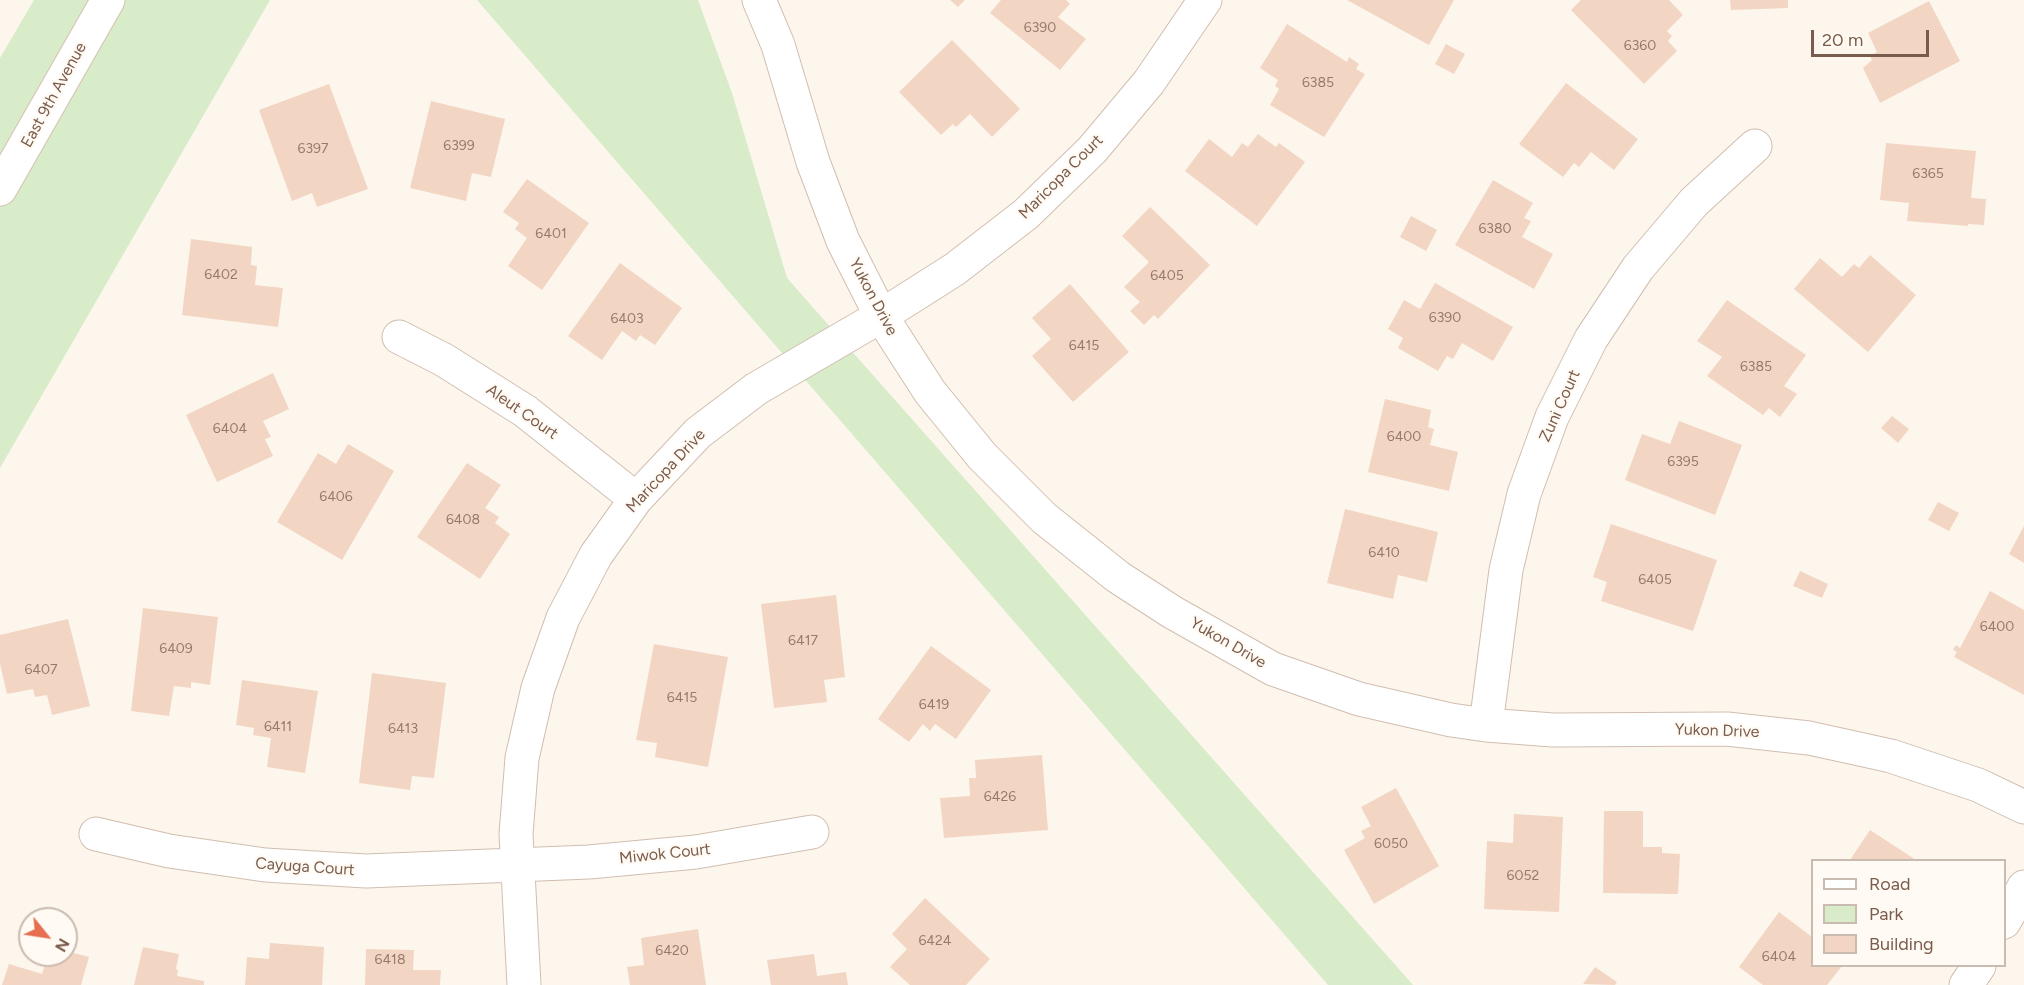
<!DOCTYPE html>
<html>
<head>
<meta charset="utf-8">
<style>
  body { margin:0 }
  #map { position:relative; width:2024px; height:985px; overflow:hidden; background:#fdf6ec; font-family:Figtree,sans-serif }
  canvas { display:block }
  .legend { position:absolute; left:1811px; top:859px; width:195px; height:108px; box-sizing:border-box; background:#fffaf3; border:2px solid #cabbb1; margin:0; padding:8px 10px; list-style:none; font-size:18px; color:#7a5c4d }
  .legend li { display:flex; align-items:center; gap:12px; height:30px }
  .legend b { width:30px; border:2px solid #cabbb1 }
  .north { position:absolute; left:18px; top:907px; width:60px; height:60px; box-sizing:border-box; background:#fffaf3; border:2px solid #cabbb1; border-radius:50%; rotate:120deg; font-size:16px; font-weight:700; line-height:24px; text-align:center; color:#7a5c4d }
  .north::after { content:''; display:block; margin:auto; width:21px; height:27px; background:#e76f51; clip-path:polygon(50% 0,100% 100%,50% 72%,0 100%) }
  .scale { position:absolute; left:1811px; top:30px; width:118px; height:27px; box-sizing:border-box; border:3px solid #7a5c4d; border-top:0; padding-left:8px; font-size:18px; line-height:21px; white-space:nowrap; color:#7a5c4d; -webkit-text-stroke:4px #fffaf3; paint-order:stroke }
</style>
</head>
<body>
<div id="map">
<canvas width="2024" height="985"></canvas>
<ul class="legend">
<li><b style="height:8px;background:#fff"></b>Road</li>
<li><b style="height:16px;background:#d8ecc9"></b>Park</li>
<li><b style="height:16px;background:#f3d5c3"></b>Building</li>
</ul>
<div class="north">N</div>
<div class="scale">20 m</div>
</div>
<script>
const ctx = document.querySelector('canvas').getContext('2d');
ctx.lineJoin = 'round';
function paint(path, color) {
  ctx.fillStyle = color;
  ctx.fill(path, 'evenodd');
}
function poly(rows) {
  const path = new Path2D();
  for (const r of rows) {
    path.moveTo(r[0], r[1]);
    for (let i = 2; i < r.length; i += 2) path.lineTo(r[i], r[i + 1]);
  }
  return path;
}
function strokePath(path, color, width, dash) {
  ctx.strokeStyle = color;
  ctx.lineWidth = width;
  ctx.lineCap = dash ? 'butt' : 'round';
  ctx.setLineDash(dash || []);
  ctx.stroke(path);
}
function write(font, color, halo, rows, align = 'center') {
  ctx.font = font + ' Figtree,sans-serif';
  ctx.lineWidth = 4.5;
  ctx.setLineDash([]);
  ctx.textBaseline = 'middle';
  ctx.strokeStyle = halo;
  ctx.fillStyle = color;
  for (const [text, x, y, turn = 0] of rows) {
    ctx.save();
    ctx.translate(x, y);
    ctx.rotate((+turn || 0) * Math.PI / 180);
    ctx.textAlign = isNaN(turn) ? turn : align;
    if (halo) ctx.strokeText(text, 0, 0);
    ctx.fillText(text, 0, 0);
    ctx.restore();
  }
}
paint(poly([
  [34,0,270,0,0,468,0,58],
  [477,0,698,0,732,93,787,278,1413,985,1328,985]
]), '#d8ecc9');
paint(poly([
  [950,0,965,0,958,7],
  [1001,0,1066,0,1070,4,1058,17,1086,39,1060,70,990,13],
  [1347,0,1454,0,1429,45],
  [1581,0,1669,0,1683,15,1667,31,1672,36,1668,41,1677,51,1644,84,1571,10],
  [1730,0,1788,0,1788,8,1731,10],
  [1929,1,1960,61,1880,103,1863,68,1872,60,1870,56,1877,52,1868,33],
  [1287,24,1347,62,1349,57,1359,64,1356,69,1365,74,1324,137,1270,105,1279,89,1275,86,1278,80,1260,68],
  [952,40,1020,109,992,137,970,114,956,127,953,124,941,135,899,92],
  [1446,44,1465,54,1454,74,1435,64],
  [1566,83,1638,139,1614,170,1591,152,1579,167,1574,163,1563,177,1519,144],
  [329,84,368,189,317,207,312,193,292,201,259,110],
  [431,101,505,119,491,177,472,173,466,201,410,188],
  [1258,134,1276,147,1279,143,1305,162,1257,226,1185,171,1209,139,1232,157,1242,143,1248,147],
  [1886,143,1976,151,1971,198,1986,199,1984,225,1968,224,1968,226,1907,221,1909,203,1880,200],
  [527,179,589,223,542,290,508,266,527,238,515,229,519,223,503,212],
  [1493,180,1533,203,1524,218,1531,221,1522,237,1553,254,1534,289,1455,245],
  [1150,207,1210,265,1158,319,1154,315,1144,325,1130,311,1140,302,1124,287,1149,262,1122,236],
  [1411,216,1437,230,1426,251,1400,237],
  [191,239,252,247,251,265,257,266,255,285,283,288,278,327,182,315],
  [1870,255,1916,295,1868,352,1794,289,1820,258,1842,277,1854,264,1859,268],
  [620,263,682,308,655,345,640,335,636,341,622,331,602,360,568,336],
  [1435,283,1513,327,1493,361,1462,343,1453,359,1447,356,1438,371,1398,348,1403,338,1388,329,1404,300,1420,309],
  [1070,284,1129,352,1073,402,1032,356,1051,339,1032,318],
  [1727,300,1806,355,1784,386,1797,394,1780,417,1769,408,1763,415,1707,376,1722,357,1697,341],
  [273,373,289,409,263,421,271,437,265,439,273,456,217,482,186,415],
  [1385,399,1431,410,1428,427,1434,429,1430,445,1458,452,1449,491,1368,472],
  [1892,416,1909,429,1898,443,1881,428],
  [1679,421,1742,445,1715,515,1625,480,1642,434,1670,444],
  [348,444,394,471,342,560,277,522,318,453,336,464],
  [467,463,501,485,485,508,499,517,495,523,510,534,480,579,417,537],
  [1938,502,1959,513,1949,531,1928,520],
  [1345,509,1438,532,1427,582,1398,575,1393,599,1327,583],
  [1611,524,1717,560,1693,631,1601,601,1607,582,1593,577],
  [2024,526,2024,563,2009,554],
  [1800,571,1828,584,1822,598,1793,586],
  [1990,591,2024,610,2024,695,1954,657,1957,652,1953,650,1956,645,1960,648],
  [836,595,845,677,824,680,827,702,774,708,761,604],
  [143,608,218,617,210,685,191,682,191,688,174,686,169,716,131,711],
  [68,619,90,706,52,715,47,695,35,697,33,689,7,694,0,664,0,635],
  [654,644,728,657,708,767,655,757,657,743,636,740],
  [931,646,991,690,956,739,935,724,930,731,923,724,909,742,878,719],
  [372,673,446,683,434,778,412,776,410,790,359,783],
  [242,680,318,691,305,773,267,767,271,738,253,735,254,728,236,725],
  [1042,755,1048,830,944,838,940,798,970,796,969,778,976,778,975,760],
  [1396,788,1439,866,1374,904,1344,850,1365,838,1361,831,1371,826,1361,807],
  [1604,811,1643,811,1643,847,1662,847,1662,853,1680,854,1678,894,1603,893],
  [1514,814,1563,817,1559,912,1484,909,1487,841,1513,843],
  [1870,830,1916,860,1850,860],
  [925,898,990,959,966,985,910,985,890,967,907,949,892,934],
  [1779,912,1812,937,1812,966,1842,966,1827,985,1763,985,1739,967],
  [698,929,706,985,630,985,627,967,644,965,641,938],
  [270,943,324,947,322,985,245,985,247,957,269,959],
  [143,947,179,954,176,969,178,970,177,976,204,981,204,985,134,985],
  [366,949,414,950,413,970,441,970,440,985,365,985],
  [66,951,89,957,81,985,2,985,9,964,42,974,48,955,66,955],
  [814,954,817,976,846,972,848,985,771,985,767,960],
  [1595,967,1617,982,1615,985,1583,984]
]), '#f3d5c3');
const street = poly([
  [759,0,778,45,813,162,843,241,881,316,930,392,982,456,1044,518,1118,577,1172,612,1273,669,1359,699,1451,720,1486,725,1553,730,1727,729,1809,738,1891,756,1978,785,2024,807],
  [399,337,444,360,525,411,636,499],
  [1486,725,1506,570,1524,494,1552,417,1591,339,1638,268,1694,202,1755,146],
  [96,834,169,851,265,865,366,871,589,862,696,852,812,832],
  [2004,922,2024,887],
  [524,985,516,834,522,758,538,688,563,618,596,555,636,499,698,433,756,389,881,316,955,269,1026,214,1092,150,1149,82,1205,0],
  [1966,985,1979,966]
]);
const secondary = poly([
  [0,189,108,0]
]);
strokePath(street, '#d1beb0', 35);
strokePath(secondary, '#d6c0b0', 35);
strokePath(street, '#fff', 33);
strokePath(secondary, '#fff', 33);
write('14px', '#987a6a', null, [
  ["6390",1040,28],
  ["6360",1640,46],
  ["6385",1318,83],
  ["6399",459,146],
  ["6397",313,149],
  ["6365",1928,174],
  ["6380",1495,229],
  ["6401",551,234],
  ["6402",221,275],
  ["6405",1167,276],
  ["6390",1445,318],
  ["6403",627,319],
  ["6415",1084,346],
  ["6385",1756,367],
  ["6404",230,429],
  ["6400",1404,437],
  ["6395",1683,462],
  ["6406",336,497],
  ["6408",463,520],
  ["6410",1384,553],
  ["6405",1655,580],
  ["6400",1997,627],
  ["6417",803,641],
  ["6409",176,649],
  ["6407",41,670],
  ["6415",682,698],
  ["6419",934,705],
  ["6411",278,727],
  ["6413",403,729],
  ["6426",1000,797],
  ["6050",1391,844],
  ["6052",1523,876],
  ["6424",935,941],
  ["6420",672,951],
  ["6404",1779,957],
  ["6418",390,960]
]);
write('16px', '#7a5c4d', '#fffaf3', [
  ["East 9th Avenue",54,95,-61],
  ["Maricopa Court",1061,177,-45],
  ["Yukon Drive",873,297,62],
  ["Zuni Court",1560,406,-66],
  ["Aleut Court",522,412,35],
  ["Maricopa Drive",666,471,-47],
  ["Yukon Drive",1228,643,30],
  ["Yukon Drive",1717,731,2],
  ["Miwok Court",665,854,-6],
  ["Cayuga Court",305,867,4]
]);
</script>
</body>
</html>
